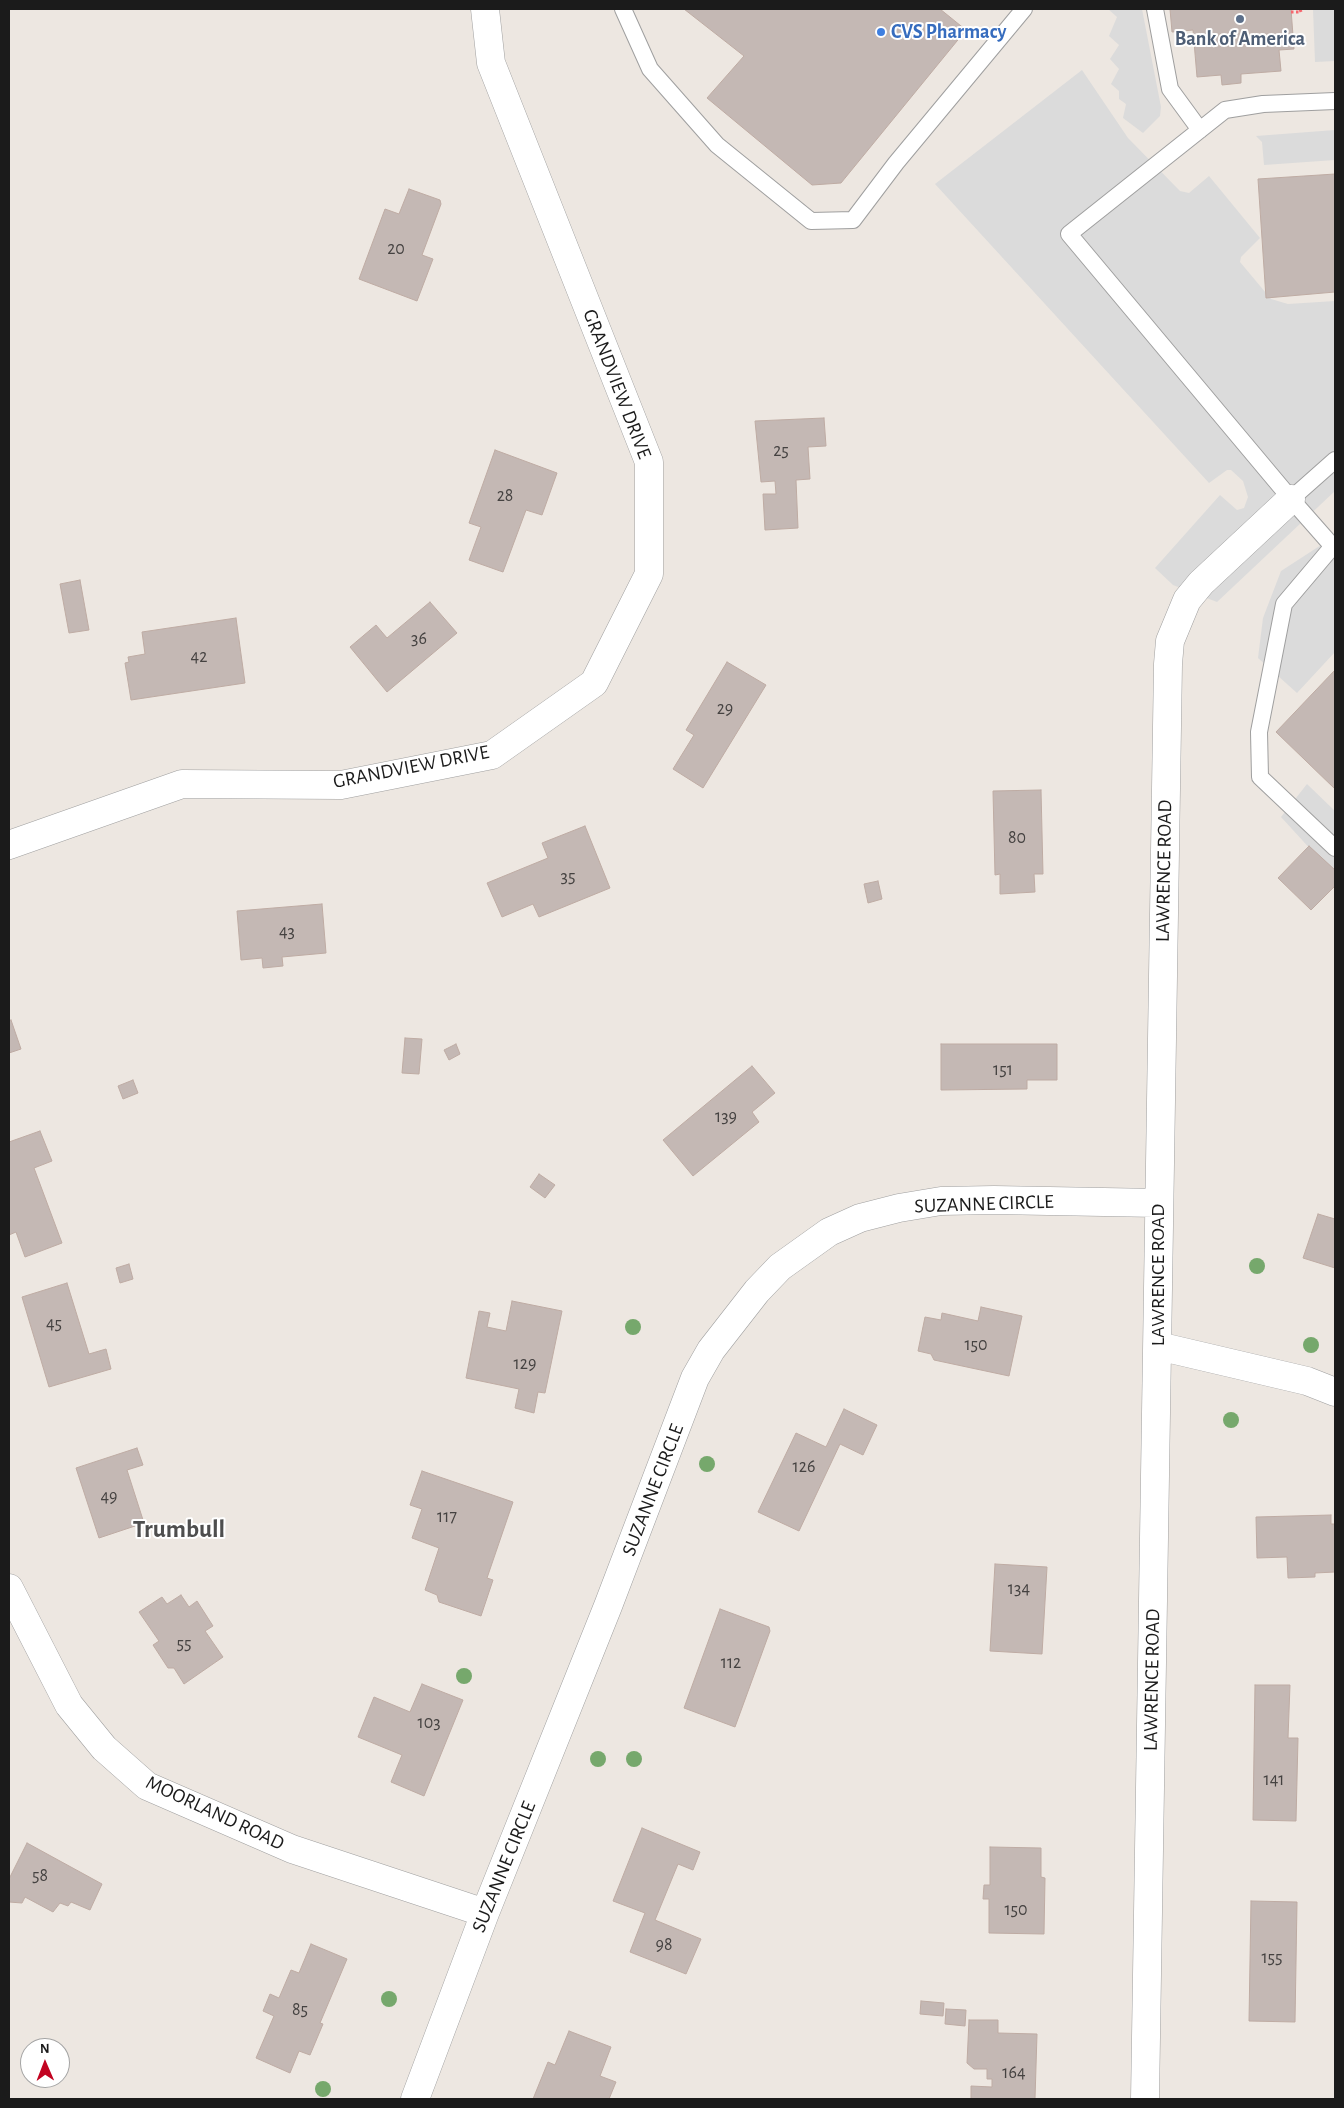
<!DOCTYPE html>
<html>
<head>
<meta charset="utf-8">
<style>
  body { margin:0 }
  #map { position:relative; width:1344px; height:2108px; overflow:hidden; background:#ede7e1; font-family:"Alegreya Sans",sans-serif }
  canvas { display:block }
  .frame { position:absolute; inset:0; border:10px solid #1b1b1b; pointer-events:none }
  .north { position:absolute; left:20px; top:2038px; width:50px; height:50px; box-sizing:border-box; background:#fff; border:1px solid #a4a4a4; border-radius:50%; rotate:359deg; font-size:14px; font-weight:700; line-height:20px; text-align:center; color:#1b1b1b }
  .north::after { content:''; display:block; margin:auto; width:18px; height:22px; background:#c20421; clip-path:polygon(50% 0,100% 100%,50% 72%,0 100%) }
</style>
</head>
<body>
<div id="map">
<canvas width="1344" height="2108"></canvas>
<div class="frame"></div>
<div class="north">N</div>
</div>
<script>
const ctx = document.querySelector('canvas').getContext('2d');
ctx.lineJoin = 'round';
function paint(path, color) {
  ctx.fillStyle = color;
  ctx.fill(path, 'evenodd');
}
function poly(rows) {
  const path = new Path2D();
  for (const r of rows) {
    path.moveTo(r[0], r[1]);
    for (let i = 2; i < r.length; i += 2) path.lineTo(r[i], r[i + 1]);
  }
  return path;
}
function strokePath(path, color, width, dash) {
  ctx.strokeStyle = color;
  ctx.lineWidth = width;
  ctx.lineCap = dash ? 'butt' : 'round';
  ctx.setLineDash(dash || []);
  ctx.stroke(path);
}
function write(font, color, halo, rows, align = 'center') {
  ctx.font = font + ' "Alegreya Sans",sans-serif';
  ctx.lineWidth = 4;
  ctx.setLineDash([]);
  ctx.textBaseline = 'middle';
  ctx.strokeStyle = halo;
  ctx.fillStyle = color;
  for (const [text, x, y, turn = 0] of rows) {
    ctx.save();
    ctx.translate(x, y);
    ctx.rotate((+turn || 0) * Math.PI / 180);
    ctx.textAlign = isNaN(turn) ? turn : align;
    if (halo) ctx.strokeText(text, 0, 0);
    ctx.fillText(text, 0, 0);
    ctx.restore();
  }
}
paint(poly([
  [1108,9,1142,9,1161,107,1160,116,1143,133,1123,118,1126,104,1119,99,1119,91,1111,84,1119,69,1110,59,1119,45,1109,36,1117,17],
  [1313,9,1335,9,1335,61,1315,62],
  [1082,70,1128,138,1180,191,1189,193,1209,176,1260,238,1241,257,1240,262,1271,299,1288,304,1335,301,1335,491,1217,602,1173,585,1155,568,1220,495,1237,510,1244,508,1248,497,1243,481,1231,470,1227,470,1209,483,935,184],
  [1335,130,1335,160,1264,165,1262,142,1256,136],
  [1335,536,1335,652,1297,693,1258,658,1263,618,1281,571],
  [1307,784,1335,811,1335,876,1281,817]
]), '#dbdbdb');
const building = poly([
  [684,9,940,9,966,30,841,183,812,185,707,98,744,56,684,9],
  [1170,9,1291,9,1294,49,1279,50,1281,71,1241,74,1241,83,1222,85,1221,75,1197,77,1193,30,1172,32,1170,9],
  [1335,174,1335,292,1266,298,1258,179,1335,174],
  [409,189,440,200,441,204,422,255,433,259,417,301,359,279,385,209,399,214,409,189],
  [824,418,826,446,808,447,810,479,796,480,798,528,765,530,763,494,776,494,775,481,761,482,755,421,824,418],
  [495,450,557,473,542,515,526,510,503,572,469,560,481,527,469,523,495,450],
  [80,580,89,630,69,633,60,584,80,580],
  [430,602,457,633,387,692,350,647,376,625,387,638,430,602],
  [236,618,245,683,131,700,125,663,129,662,128,657,145,654,142,632,236,618],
  [727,662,766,685,703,788,673,769,694,735,686,730,727,662],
  [1335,670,1335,789,1276,732,1335,670],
  [1041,790,1043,874,1034,874,1035,892,1000,894,1000,874,995,875,993,791,1041,790],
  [585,826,610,888,539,917,533,904,502,917,487,883,548,858,542,843,585,826],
  [1309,846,1335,870,1335,886,1311,910,1278,878,1309,846],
  [878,881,882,899,868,903,864,884,878,881],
  [322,904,326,953,282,957,283,966,263,968,262,958,241,960,237,911,322,904],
  [11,1020,21,1049,9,1053,9,1021,11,1020],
  [405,1038,422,1039,419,1074,402,1073,405,1038],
  [456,1044,460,1054,449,1060,444,1050,456,1044],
  [941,1044,1057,1044,1057,1080,1027,1080,1027,1089,941,1090,941,1044],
  [752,1066,775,1093,752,1112,759,1122,693,1176,663,1140,752,1066],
  [133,1080,138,1093,123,1099,118,1086,133,1080],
  [40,1131,52,1161,34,1168,62,1243,25,1257,16,1232,9,1235,9,1142,40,1131],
  [539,1174,555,1185,545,1198,530,1187,539,1174],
  [1318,1214,1335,1219,1335,1268,1303,1258,1318,1214],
  [129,1264,133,1279,120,1283,116,1268,129,1264],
  [67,1283,89,1354,106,1349,111,1369,49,1387,22,1297,67,1283],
  [512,1301,562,1311,545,1393,538,1392,534,1413,515,1408,519,1389,466,1378,479,1311,490,1313,487,1327,506,1331,512,1301],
  [981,1307,1022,1316,1009,1376,934,1360,931,1354,918,1351,925,1317,941,1320,942,1313,978,1321,981,1307],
  [844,1409,877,1425,863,1455,840,1444,799,1531,758,1512,796,1433,826,1447,844,1409],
  [137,1448,143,1465,127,1470,144,1523,99,1538,76,1468,137,1448],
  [422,1471,513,1502,487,1578,493,1580,481,1616,439,1602,437,1595,425,1590,439,1548,412,1538,422,1509,410,1505,422,1471],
  [1331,1515,1331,1524,1335,1524,1335,1572,1315,1573,1315,1577,1288,1578,1287,1557,1257,1558,1256,1517,1331,1515],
  [995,1564,1047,1567,1042,1654,990,1651,995,1564],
  [181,1595,189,1607,197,1601,213,1626,205,1631,223,1657,184,1684,174,1668,168,1668,153,1645,159,1641,139,1612,162,1597,167,1604,181,1595],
  [720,1609,769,1627,770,1631,735,1727,684,1708,720,1609],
  [422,1684,463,1700,424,1796,391,1782,402,1755,358,1737,374,1697,410,1712,422,1684],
  [1255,1685,1290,1685,1288,1738,1298,1738,1296,1821,1253,1820,1255,1685],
  [642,1828,700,1852,693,1870,678,1864,655,1920,701,1939,686,1974,630,1952,645,1913,613,1901,642,1828],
  [27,1843,102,1884,90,1910,71,1902,68,1906,60,1903,53,1912,25,1897,22,1903,9,1902,9,1879,27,1843],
  [990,1847,1041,1848,1041,1877,1045,1878,1044,1934,989,1933,989,1899,983,1899,984,1885,990,1885,990,1847],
  [1251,1901,1297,1902,1295,2022,1249,2021,1251,1901],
  [311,1944,347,1959,320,2023,323,2024,310,2055,299,2051,290,2073,256,2058,274,2016,263,2011,270,1994,279,1998,291,1970,299,1973,311,1944],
  [921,2001,944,2003,943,2016,920,2014,921,2001],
  [946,2009,966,2010,965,2026,945,2024,946,2009],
  [969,2020,998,2020,998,2033,1037,2034,1035,2099,971,2099,971,2086,992,2087,992,2079,987,2079,987,2069,974,2069,967,2063,969,2020],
  [569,2031,611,2047,600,2076,616,2082,609,2099,533,2099,548,2062,555,2065,569,2031]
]);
paint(building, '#c4b8b4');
strokePath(building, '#beaba3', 1);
const lane = poly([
  [623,9,650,69,717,145,811,221,853,220,896,163,1024,9],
  [1155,9,1170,89,1200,130],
  [1335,101,1263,104,1225,110,1069,234,1291,499,1335,549],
  [1291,499,1335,460],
  [1333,546,1284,604,1259,732,1260,777,1335,848]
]);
const street = poly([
  [9,845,182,784,341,785,492,755,594,683,649,574,649,462,491,63,485,9],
  [1158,1346,1307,1381,1335,1392],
  [9,1588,69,1705,104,1748,147,1786,292,1849,485,1913],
  [415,2099,485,1913,608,1606,695,1378,711,1350,757,1291,780,1267,829,1232,860,1218,899,1208,941,1201,994,1200,1158,1203],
  [1145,2099,1168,664,1170,641,1187,600,1201,583,1291,499]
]);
strokePath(lane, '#9f9f9f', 18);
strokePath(street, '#9f9f9f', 29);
strokePath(poly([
  [1291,12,1301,12,1300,9]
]), '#f6686f', 3, [2.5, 2.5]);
strokePath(lane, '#fff', 16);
strokePath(street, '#fff', 28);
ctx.fillStyle = '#76a86c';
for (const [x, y] of [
  [1257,1266],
  [633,1327],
  [1311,1345],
  [1231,1420],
  [707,1464],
  [464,1676],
  [598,1759],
  [634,1759],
  [389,1999],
  [323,2089]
]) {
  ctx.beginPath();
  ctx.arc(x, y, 8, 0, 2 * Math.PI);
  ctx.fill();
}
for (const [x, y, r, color] of [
  [1240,19,5,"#5c6f8a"],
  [881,32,5,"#3f7fe0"]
]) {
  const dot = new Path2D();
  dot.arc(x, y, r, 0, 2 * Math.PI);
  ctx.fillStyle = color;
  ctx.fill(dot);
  strokePath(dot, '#fff', 2);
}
write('18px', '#454241', null, [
  ["20",396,249],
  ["25",781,451],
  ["28",505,496],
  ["36",419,639],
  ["42",199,657],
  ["29",725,709],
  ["80",1017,838],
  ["35",568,877],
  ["43",287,932],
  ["151",1003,1070],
  ["139",726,1117],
  ["45",54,1324],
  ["150",976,1345],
  ["129",525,1364],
  ["126",804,1467],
  ["49",109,1497],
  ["117",447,1517],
  ["134",1019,1589],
  ["55",184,1644],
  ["112",731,1663],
  ["103",429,1723],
  ["141",1274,1780],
  ["58",40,1876],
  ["150",1016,1910],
  ["98",664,1945],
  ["155",1272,1958],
  ["85",300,2010],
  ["164",1014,2073]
]);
write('bold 20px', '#366cbe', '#fff', [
  ["CVS Pharmacy",891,32]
], 'left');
write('bold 20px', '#4e5e75', '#fff', [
  ["Bank of America",1240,39]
]);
write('20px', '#1b1b1b', '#fff', [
  ["GRANDVIEW DRIVE",617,384,69],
  ["GRANDVIEW DRIVE",411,767,-11],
  ["LAWRENCE ROAD",1164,871,-89],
  ["SUZANNE CIRCLE",984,1204,-2],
  ["LAWRENCE ROAD",1158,1275,-90],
  ["SUZANNE CIRCLE",653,1490,-69],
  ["LAWRENCE ROAD",1152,1680,-89],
  ["MOORLAND ROAD",215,1813,25],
  ["SUZANNE CIRCLE",504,1867,-68]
]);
write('bold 25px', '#4e4e4e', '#fff', [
  ["Trumbull",179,1529]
]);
</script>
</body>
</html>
